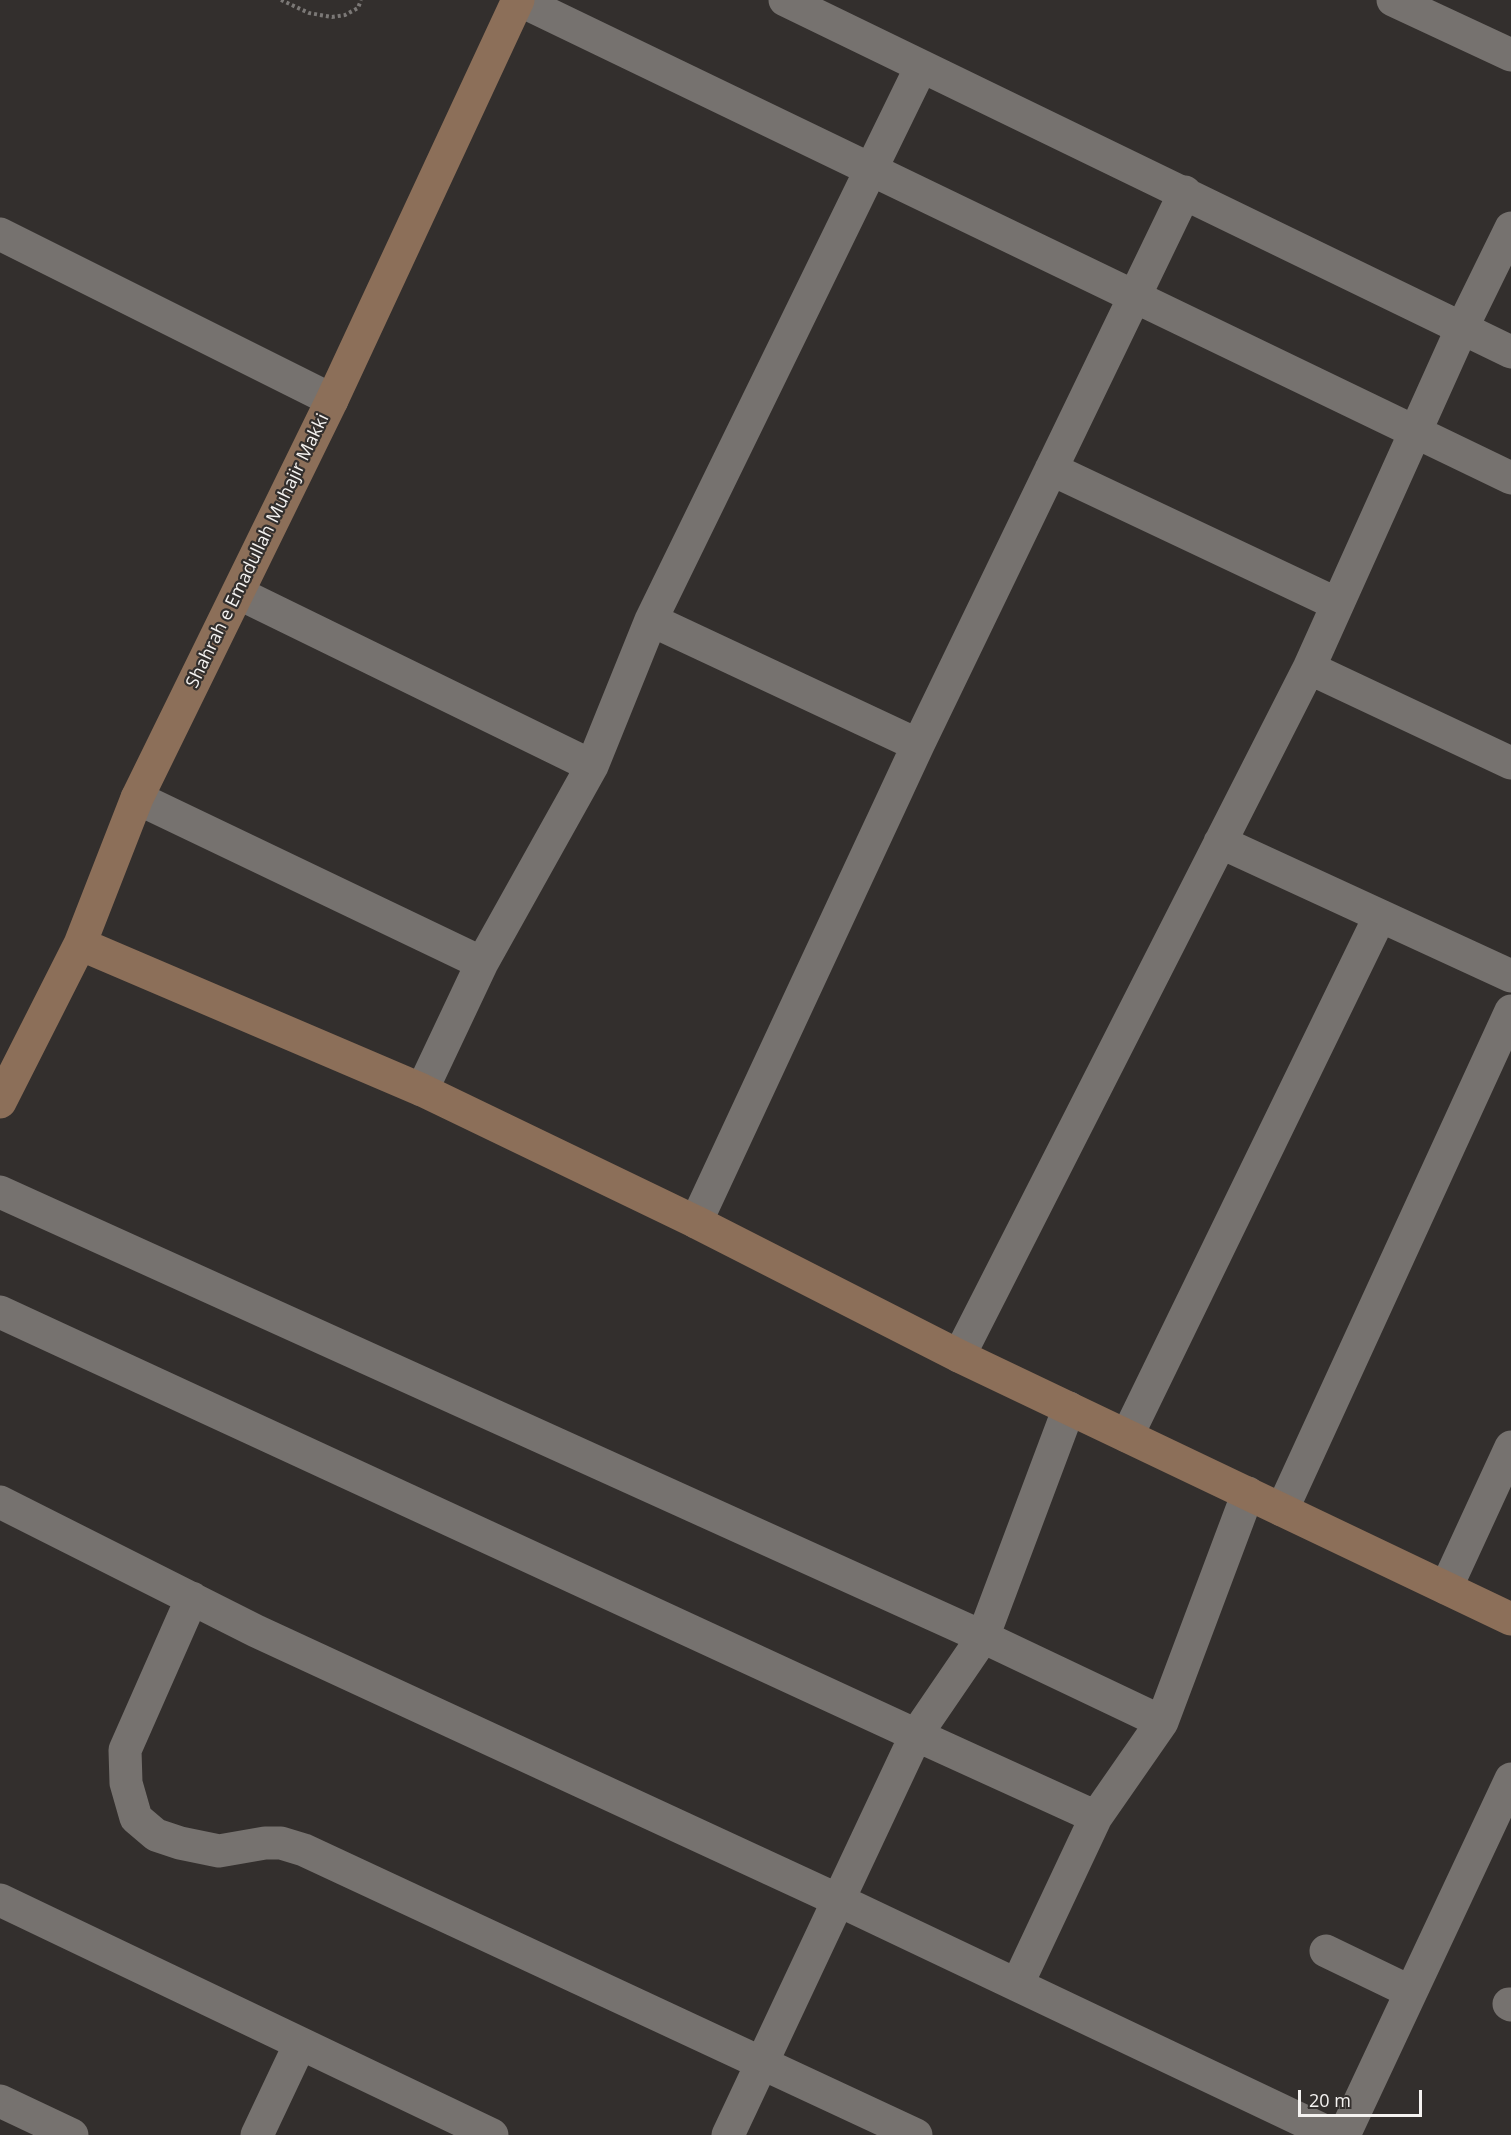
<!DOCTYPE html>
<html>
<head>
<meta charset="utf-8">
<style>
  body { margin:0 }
  #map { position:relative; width:1511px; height:2135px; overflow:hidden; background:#332f2d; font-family:"Open Sans",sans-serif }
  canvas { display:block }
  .scale { position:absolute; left:1298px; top:2090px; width:124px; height:27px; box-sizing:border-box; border:3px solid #f5f3f1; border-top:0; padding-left:8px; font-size:18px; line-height:21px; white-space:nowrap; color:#f5f3f1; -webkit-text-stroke:4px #332f2d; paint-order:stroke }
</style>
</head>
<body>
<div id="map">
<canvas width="1511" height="2135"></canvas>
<div class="scale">20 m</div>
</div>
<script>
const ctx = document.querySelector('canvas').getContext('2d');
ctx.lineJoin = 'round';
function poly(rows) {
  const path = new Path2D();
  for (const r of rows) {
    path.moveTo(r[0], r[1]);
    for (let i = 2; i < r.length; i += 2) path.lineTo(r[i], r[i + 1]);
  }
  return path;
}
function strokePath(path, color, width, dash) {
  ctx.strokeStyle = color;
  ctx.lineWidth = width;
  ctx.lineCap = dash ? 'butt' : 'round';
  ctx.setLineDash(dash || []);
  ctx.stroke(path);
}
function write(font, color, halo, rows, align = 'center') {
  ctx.font = font + ' "Open Sans",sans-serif';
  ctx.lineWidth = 4.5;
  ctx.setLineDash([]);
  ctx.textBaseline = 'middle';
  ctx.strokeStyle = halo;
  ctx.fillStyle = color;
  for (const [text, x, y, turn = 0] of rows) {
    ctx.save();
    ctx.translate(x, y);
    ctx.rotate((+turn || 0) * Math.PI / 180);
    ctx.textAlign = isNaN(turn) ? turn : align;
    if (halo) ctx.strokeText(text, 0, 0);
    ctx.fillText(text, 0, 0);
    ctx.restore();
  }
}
strokePath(poly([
  [281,0,309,13,332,17,345,15,358,8,361,0]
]), '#7b7876', 4, [3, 3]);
strokePath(poly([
  [519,0,1511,478],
  [785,0,1511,352],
  [1393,0,1511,55],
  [0,234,332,400],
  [1051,469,1337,604],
  [238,593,592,766],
  [651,620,918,745],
  [1309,668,1511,763],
  [137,798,482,963],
  [1220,842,1511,976],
  [422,1090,482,963,592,766,651,620,921,67],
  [0,1192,983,1637,1162,1722],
  [696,1222,918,745,1185,192],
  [0,1312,916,1735,1096,1817],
  [959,1356,1309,668,1462,328,1511,228],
  [1127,1436,1380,916],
  [0,1502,256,1631,838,1900,1333,2135],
  [1282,1510,1511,1011],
  [1446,1588,1511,1447],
  [192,1598,125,1750,126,1783,136,1818,156,1835,180,1843,219,1851,265,1843,281,1843,304,1850,916,2135],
  [0,1900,492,2135],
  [1326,1951,1411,1992],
  [1017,1985,1096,1817,1162,1722,1248,1493],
  [1509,2004,1511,2005],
  [0,2101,72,2135],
  [257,2135,300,2044],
  [728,2135,916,1735,983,1637,1069,1408],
  [1344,2135,1511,1779]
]), '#76726f', 33);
strokePath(poly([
  [80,944,422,1090,696,1222,959,1356,1511,1619],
  [0,1102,80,944,137,798,332,400,518,0]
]), '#8c6f59', 33);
write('18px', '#f5f3f1', '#332f2d', [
  ["Shahrah e Emadullah Muhajir Makki",258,551,-64]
]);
</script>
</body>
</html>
